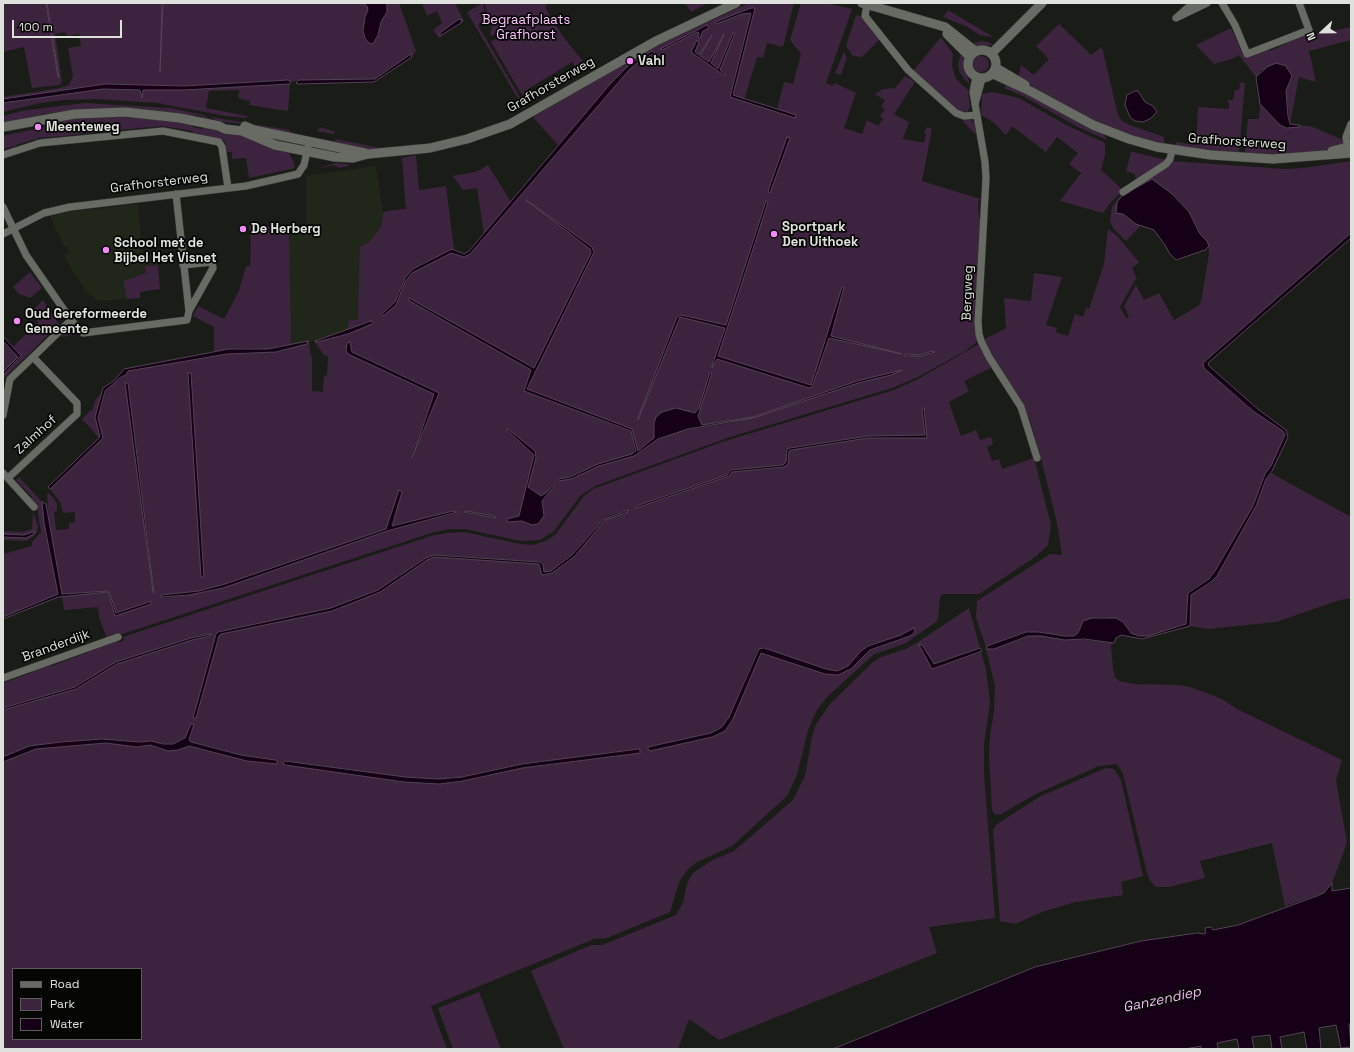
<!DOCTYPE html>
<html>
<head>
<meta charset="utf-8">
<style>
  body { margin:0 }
  #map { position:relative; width:1354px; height:1052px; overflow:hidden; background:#1a1d17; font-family:"Space Grotesk",sans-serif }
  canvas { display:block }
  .frame { position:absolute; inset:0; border:4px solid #dfe1dc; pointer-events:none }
  .legend { position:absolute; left:12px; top:968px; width:130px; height:72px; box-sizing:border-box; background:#060705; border:1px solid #5d5e5b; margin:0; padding:5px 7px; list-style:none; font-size:12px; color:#dfe1dc }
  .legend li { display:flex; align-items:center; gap:8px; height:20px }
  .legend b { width:20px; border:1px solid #5d5e5b }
  .north { position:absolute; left:1302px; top:12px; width:40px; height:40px; -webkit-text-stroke:3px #060705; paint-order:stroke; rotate:248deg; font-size:11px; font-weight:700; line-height:16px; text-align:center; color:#dfe1dc }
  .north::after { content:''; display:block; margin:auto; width:14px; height:18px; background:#dfe1dc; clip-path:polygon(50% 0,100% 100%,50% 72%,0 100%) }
  .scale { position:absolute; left:12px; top:20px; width:110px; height:18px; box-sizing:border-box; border:2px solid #dfe1dc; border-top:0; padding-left:5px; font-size:12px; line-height:14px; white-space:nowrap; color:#dfe1dc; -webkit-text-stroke:3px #060705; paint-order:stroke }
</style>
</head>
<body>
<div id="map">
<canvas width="1354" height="1052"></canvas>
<div class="frame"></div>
<ul class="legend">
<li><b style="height:5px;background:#676b63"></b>Road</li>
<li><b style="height:11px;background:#3d243e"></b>Park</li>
<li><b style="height:11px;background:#160018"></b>Water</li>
</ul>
<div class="north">N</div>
<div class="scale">100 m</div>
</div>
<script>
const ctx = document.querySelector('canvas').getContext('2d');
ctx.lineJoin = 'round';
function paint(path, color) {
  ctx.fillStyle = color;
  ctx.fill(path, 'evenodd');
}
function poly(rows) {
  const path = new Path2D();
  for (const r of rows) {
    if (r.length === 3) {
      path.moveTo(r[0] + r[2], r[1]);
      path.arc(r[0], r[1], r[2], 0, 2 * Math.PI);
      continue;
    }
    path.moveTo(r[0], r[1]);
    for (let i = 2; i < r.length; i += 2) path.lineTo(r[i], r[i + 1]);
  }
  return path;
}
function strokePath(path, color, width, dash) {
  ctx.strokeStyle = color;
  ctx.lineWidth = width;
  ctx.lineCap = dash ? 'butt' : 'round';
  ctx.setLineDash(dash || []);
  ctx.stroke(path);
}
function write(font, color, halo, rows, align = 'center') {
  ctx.font = font + ' "Space Grotesk",sans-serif';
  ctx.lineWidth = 3.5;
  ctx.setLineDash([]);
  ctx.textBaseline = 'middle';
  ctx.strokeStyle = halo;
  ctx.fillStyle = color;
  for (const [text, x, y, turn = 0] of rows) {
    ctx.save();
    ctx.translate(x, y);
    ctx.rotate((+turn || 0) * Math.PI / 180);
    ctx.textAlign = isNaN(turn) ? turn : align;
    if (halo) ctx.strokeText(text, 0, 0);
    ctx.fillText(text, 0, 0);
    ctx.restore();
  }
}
paint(poly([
  [376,166,383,213,361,327,289,348,285,229,306,229,306,176],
  [138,204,143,255,156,254,158,265,145,266,147,273,123,281,127,299,98,301,85,290,66,260,64,255,69,253,67,247,64,247,58,232,56,232,51,216,74,211]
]), '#20261a');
paint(poly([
  [3,3,46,3,59,78,47,3,162,3,160,72,163,3,362,3,367,6,368,11,365,17,363,31,366,41,378,35,381,22,387,12,386,3,399,3,416,51,413,55,375,79,299,80,291,82,288,80,184,86,105,84,3,99,3,97,60,88,69,85,73,76,68,48,81,46,79,34,67,36,65,32,55,34,62,82,59,85,32,88,24,47,3,52],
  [422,3,455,3,464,21,461,23,462,20,439,38,433,30,442,23,437,11,427,16],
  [483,3,485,15,479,24,479,27,525,106,524,109,467,12],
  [485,3,546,3,547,5,545,7,562,35,588,68,580,73,572,62,525,91,526,93,522,95,491,42,502,35,500,33,490,36,492,26,487,19],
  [685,3,708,3,691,12],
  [749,3,794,3,783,47,767,43,763,58,757,57,744,100,733,95,755,8,751,8,716,22,753,9,732,97,796,115,777,110,784,82,793,84,801,54,790,40,801,3,825,3,852,9,826,83,833,86,835,83,856,93,844,128,862,134,867,120,878,126,883,119,880,116,885,109,881,107,885,100,875,94,883,89,895,88,905,76,915,82,894,114,909,122,903,139,924,143,926,134,924,133,927,127,932,129,922,181,980,199,978,202,979,217,981,218,978,341,965,351,918,377,892,388,730,437,595,486,580,496,554,531,540,540,521,541,465,529,449,529,431,533,107,639,99,617,98,607,64,610,62,597,108,592,115,616,152,602,149,602,116,613,109,591,62,594,49,524,47,494,49,493,57,503,57,511,54,512,56,530,69,529,69,523,75,523,75,512,63,513,60,502,50,489,103,438,98,418,107,388,126,375,128,371,227,354,276,352,309,342,311,356,312,357,312,391,323,392,324,376,327,376,328,356,324,355,314,341,340,336,359,327,348,331,348,320,358,320,360,247,369,242,381,227,383,213,387,211,406,209,402,158,416,155,419,190,446,186,454,249,419,265,410,272,402,283,395,302,382,314,383,316,396,305,405,282,412,273,451,253,464,257,470,254,521,195,519,194,630,66,652,51,635,61,624,70,558,145,533,117,632,57],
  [526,200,592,249,592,254,526,390,632,430,638,452,672,429,742,421,680,431,657,440,634,456,599,466,571,479,559,480,542,501,544,516,534,525,522,521,508,522,507,519,519,516,534,455,506,429,535,451,536,458,528,487,541,496,546,493,556,480,570,477,598,464,635,453,632,432,524,391,531,370,408,300,534,368,591,253,590,249],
  [351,344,350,349,352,352,439,393,413,458,412,455,434,394,346,349],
  [188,373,191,373,203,577,201,576],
  [126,382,128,383,155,592],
  [399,491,392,526,453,511,457,513,387,531,223,588,189,595,163,598,161,595,199,591,225,584,386,529],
  [466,511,494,516,495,518,464,513],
  [948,10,985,32,993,37,979,35,968,27,943,17],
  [856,15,863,17,880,39,862,57,853,56,846,46],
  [1059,24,1091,55,1102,47,1118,115,1122,121,1132,126,1164,137,1164,145,1103,126,1066,107,1018,78,1021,65,1034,75,1049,59,1036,46],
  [1351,27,1351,40,1309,51,1316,82,1299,77,1290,124,1286,91,1292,79,1262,70,1256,77,1239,55,1231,59,1214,64,1196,45,1231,28,1243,55,1249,58,1267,49,1270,51,1287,43,1289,40,1313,32,1314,35],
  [941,37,953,54,952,66,956,79,968,90,970,107,967,112,959,111,913,71],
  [981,41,988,42,993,45,977,46,970,44],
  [962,51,964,67,970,84,965,80,959,71,958,63],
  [844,52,847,58,841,75,835,73],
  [981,64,8],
  [569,71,572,71,575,76,535,100,534,98,569,77],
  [1240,83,1245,83,1239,152,1228,153,1176,146,1176,142,1196,145,1198,107,1229,109,1229,103,1227,100,1233,100,1235,90,1239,90],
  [290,84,288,111,250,105,250,101,238,98,239,90,209,91,206,108,247,116,247,118,226,116,157,103,97,99,64,100,40,103,3,112,3,103,97,89,140,90,143,98,143,90,184,90],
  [1006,84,1104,134,1107,140,1078,127,1023,96,1004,88],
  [992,92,1019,98,1066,125,1105,143,1105,155,1101,170,1123,190,1111,202,1103,213,1060,201,1081,173,1069,164,1078,153,1057,137,1046,152,1012,126,1006,135,993,122,981,115,982,94],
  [84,103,169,108,204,115,210,120,204,120,205,117,195,115,194,117,124,109,97,109,50,113,3,123,3,116,22,111],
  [1260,104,1280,125,1290,128,1299,127,1300,125,1313,127,1343,140,1345,145,1313,153,1293,155,1247,154,1245,151,1248,119,1259,119],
  [133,116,192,124,192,127,202,129,203,127,238,132,288,151,294,163,295,168,249,178,246,158,232,159,232,152,226,152,225,141,194,134,192,131,163,126,151,127,151,129,149,127,131,129,131,131,129,129,110,131,110,133,107,132,90,133,90,136,88,133,64,136,62,138,62,136,37,138,37,141,35,139,16,145,15,148,14,146,3,149,3,136,44,127,44,124,60,119],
  [211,117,289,130,292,133,291,135,243,124,216,121],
  [964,119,971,120,975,123,977,133,975,134,963,122],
  [320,127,335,132,334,134,317,131],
  [335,139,380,148,380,149,357,149,334,145],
  [1131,152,1133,152,1166,160,1140,179,1135,177,1135,174,1126,171],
  [1171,161,1285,169,1304,168,1351,161,1351,233,1203,363,1204,368,1253,411,1283,431,1285,435,1271,466,1265,474,1253,506,1215,571,1209,579,1189,591,1186,623,1184,625,1148,636,1139,636,1131,633,1119,619,1099,617,1079,629,1078,633,1074,636,1065,636,1038,632,1026,632,986,647,976,618,977,601,1050,554,1062,555,1057,523,1040,454,1030,420,1021,401,983,340,1006,328,1004,298,1031,301,1034,273,1062,277,1046,325,1057,328,1056,332,1068,336,1075,314,1083,317,1086,308,1089,309,1104,264,1108,229,1117,236,1139,262,1132,268,1137,279,1135,280,1120,307,1126,318,1129,317,1124,306,1136,285,1144,300,1159,293,1174,320,1198,306,1201,302,1209,254,1208,243,1200,234,1189,212,1178,199,1171,193,1120,214,1123,214,1134,223,1141,225,1126,241,1113,228,1110,221,1112,207,1119,198],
  [336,163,348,164,348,166,339,168,334,165,316,169],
  [488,165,511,202,484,234,477,188,463,190,453,176,476,172],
  [249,225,287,227,289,235,291,345,268,349,239,348,214,352,214,327,193,316,198,306,224,319,239,291,246,266,250,266,251,242],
  [158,265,160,289,140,292,140,298,127,299,123,281,146,273,145,266],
  [30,272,42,288,30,298,19,294,13,287],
  [43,300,59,324,4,378,3,382,3,375,21,357,13,347,38,322,35,318,39,314,34,309],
  [67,328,74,328,78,331,78,334,61,337,60,335],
  [3,341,18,357,3,372],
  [979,344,991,368,964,381,969,391,949,402,954,417,961,436,976,430,980,440,991,437,993,444,987,447,992,461,999,459,1002,469,1034,458,1051,525,1048,545,1035,557,979,594,942,594,940,598,938,619,936,622,906,643,873,655,826,698,817,710,808,730,797,775,787,796,732,846,697,862,688,869,679,882,670,912,607,938,594,939,431,1006,447,1049,3,1049,3,762,36,749,106,743,137,747,150,745,162,750,189,746,247,761,275,760,241,755,191,742,189,740,194,724,191,724,185,738,173,744,102,739,61,742,29,746,3,757,3,710,76,689,117,664,192,640,210,636,211,634,191,638,116,662,75,687,3,708,3,683,31,673,33,670,45,665,52,666,96,649,96,647,109,642,121,642,124,640,123,637,431,536,447,533,464,532,520,544,532,545,546,541,556,534,584,496,593,489,722,442,894,390,918,379],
  [922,409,926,438,868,438,791,450,789,451,789,462,787,465,779,468,732,472,729,476,636,508,636,506,727,475,731,470,783,465,786,462,786,451,790,448,868,436,925,436],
  [628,510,605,520,574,557,552,573,542,575,539,564,434,557,427,560,380,592,332,611,221,634,219,636,196,718,193,718,218,632,331,608,378,590,426,558,444,555,542,562,544,573,551,571,572,555,607,516],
  [915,629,915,632,910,636,867,652,851,669,838,675,825,674,761,653,733,719,725,731,712,737,648,750,648,747,711,733,722,727,729,717,757,651,761,648,826,670,837,671,848,666,861,651,873,644,901,635],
  [639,749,640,749,640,753,633,754,522,768,463,781,439,784,404,782,283,764,285,761,405,777,439,779,462,777,522,764],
  [13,969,141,969,141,1039,13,1039],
  [102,393,95,417,101,434,99,438,82,419,91,410,92,411,96,399],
  [1271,473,1351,517,1351,598,1337,601,1276,622,1208,629,1190,626,1191,595,1212,582,1217,576,1256,506,1266,479],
  [19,477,42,502,44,523,58,594,3,617,3,554,32,546,32,542,41,532,37,507,31,500,32,497,16,480],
  [33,512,38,526,37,532,34,536,26,541,3,540,3,537,26,538,34,534,35,532,25,535,3,534,3,531,23,532,32,529],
  [969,608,980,648,934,664,922,645,932,669,981,652,986,669,990,702,984,745,984,773,995,918,929,927,937,953,719,1040,689,1019,678,1049,564,1049,531,971,591,945,602,945,676,915,683,903,687,883,693,873,711,861,734,851,793,800,805,776,812,737,816,724,830,704,872,663,881,657,906,649,918,642],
  [1032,635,1113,643,1111,646,1113,669,1115,677,1119,681,1134,684,1180,685,1193,688,1222,699,1237,709,1342,760,1336,780,1347,843,1332,883,1324,893,1285,906,1272,843,1200,861,1205,878,1169,887,1156,887,1150,881,1147,873,1123,774,1117,764,1099,766,1036,794,1001,814,996,815,994,813,992,810,989,755,990,735,994,711,995,686,986,649,994,649],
  [1106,768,1114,769,1121,780,1143,876,1121,882,1123,895,1075,902,1042,912,1015,924,1000,921,993,830,996,825,1039,797],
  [479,992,501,1049,453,1049,438,1008]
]), '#3d243e');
const water = poly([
  [46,3,47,3,59,78,58,77,46,3],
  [162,3,163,3,160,72,160,71,162,3],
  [362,3,386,3,387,6,387,12,381,22,378,35,373,44,369,43,365,38,363,31,365,17,368,10,367,6,362,3],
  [751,8,755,8,733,95,796,115,795,118,730,97,751,13,742,14,716,24,715,22,751,8],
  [459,19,462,20,461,23,440,36,440,33,459,19],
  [707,25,709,28,703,31,700,38,698,37,699,33,697,32,662,50,660,49,707,25],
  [733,33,735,33,720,70,726,75,725,76,691,52,697,40,699,42,695,52,699,55,712,35,700,56,709,62,724,34,711,63,718,69,733,33],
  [652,51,655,53,638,62,629,70,470,254,464,257,451,253,412,273,405,282,396,305,383,316,382,314,395,302,405,278,413,269,452,249,464,254,469,251,611,83,630,64,652,51],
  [411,54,412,57,374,82,298,84,296,83,299,80,375,79,411,54],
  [1276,63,1286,66,1292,76,1286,91,1288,116,1290,124,1300,125,1299,127,1286,128,1280,125,1260,104,1256,77,1267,67,1276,63],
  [288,80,291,82,289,84,184,90,143,90,142,98,140,90,103,89,3,103,3,99,105,84,184,86,288,80],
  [1135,91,1138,91,1145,102,1153,106,1157,112,1150,119,1143,122,1135,121,1130,117,1125,105,1127,95,1135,91],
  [787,137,790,138,770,193,768,191,787,137],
  [1152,179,1171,193,1189,212,1200,234,1207,241,1209,246,1205,250,1176,260,1170,254,1165,245,1154,230,1136,224,1123,214,1116,213,1117,202,1123,195,1152,179],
  [526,200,592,247,594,252,527,389,632,429,638,451,654,438,654,423,656,417,662,412,676,408,695,413,699,408,710,372,712,373,698,416,702,425,753,417,857,381,902,370,891,375,858,383,753,418,688,429,658,439,634,456,599,466,571,479,558,481,542,501,544,516,538,524,532,525,522,521,507,522,507,519,519,516,534,455,506,429,508,429,535,451,536,458,528,487,541,496,546,493,558,479,570,477,598,464,632,454,636,451,631,431,524,391,531,370,408,300,409,298,534,368,591,253,590,249,526,200],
  [766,201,768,202,756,240,718,356,811,385,842,287,844,287,831,336,902,354,829,338,812,387,809,388,717,359,712,368,712,366,725,328,680,317,638,420,638,418,677,317,681,315,726,325,766,201],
  [1351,233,1351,238,1208,363,1209,366,1259,410,1286,430,1288,437,1272,471,1266,479,1256,506,1217,576,1212,581,1191,595,1190,626,1142,639,1121,635,1116,638,1114,643,1084,639,1065,640,1041,636,1028,636,994,649,986,649,987,646,1026,632,1038,632,1065,636,1074,636,1078,633,1083,621,1092,618,1116,618,1123,622,1131,633,1139,636,1148,636,1186,624,1188,593,1209,579,1215,571,1253,506,1265,474,1271,466,1285,435,1283,431,1253,411,1204,368,1203,363,1351,233],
  [371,321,373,322,372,324,348,334,317,342,315,341,371,321],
  [3,336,21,356,3,375,3,372,18,357,3,341,3,336],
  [308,341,307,344,276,352,227,354,128,371,126,375,121,377,105,391,98,418,103,438,50,489,48,487,100,437,95,417,103,388,115,380,124,369,229,349,268,349,308,341],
  [350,342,352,352,439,393,412,458,434,394,348,354,346,350,347,343,350,342],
  [933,351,935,352,922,356,904,356,905,354,920,355,933,351],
  [188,373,191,373,204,577,201,577,188,373],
  [125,383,128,383,154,593,153,592,125,383],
  [924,408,927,438,868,438,791,450,789,451,788,464,784,467,732,472,729,476,636,508,636,506,727,475,731,470,783,465,786,462,787,449,790,448,868,436,925,435,922,409,924,408],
  [399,490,402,492,392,526,453,511,457,512,387,531,223,588,189,595,161,597,161,595,199,591,225,584,386,529,399,490],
  [42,502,46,504,62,594,109,591,116,613,149,602,151,601,151,604,115,616,108,592,58,597,3,619,3,617,58,594,44,523,42,502],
  [628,510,628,512,605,520,574,557,552,573,542,575,539,564,434,557,427,560,380,592,332,611,221,634,219,636,196,718,193,718,216,634,218,632,331,608,378,590,426,558,434,555,540,562,543,565,544,572,551,571,572,555,604,519,628,510],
  [466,511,494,516,496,518,464,512,466,511],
  [33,532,35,532,34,534,26,538,3,537,3,534,24,535,33,532],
  [914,628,915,632,910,636,870,650,851,669,838,675,825,674,761,653,733,719,725,731,712,737,650,751,648,749,648,747,711,733,722,727,729,717,759,649,764,648,826,669,837,671,848,666,861,651,868,646,901,635,914,628],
  [211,634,210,636,192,640,117,664,76,689,3,710,3,708,75,687,116,662,191,638,211,634],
  [919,645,922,645,934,664,980,648,982,651,932,669,919,645],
  [191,724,194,724,189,740,191,742,241,755,275,760,277,760,277,764,247,761,189,746,178,750,168,751,150,745,137,747,106,743,36,749,3,762,3,757,29,746,61,742,102,739,139,742,151,741,163,744,173,744,185,738,191,724],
  [639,749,640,749,640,753,633,754,522,768,463,781,439,784,404,782,285,765,283,763,285,761,405,777,439,779,462,777,522,764,639,749],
  [1332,883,1332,891,1351,888,1351,1024,1349,1024,1351,1047,1341,1048,1336,1025,1319,1028,1321,1049,1307,1049,1304,1032,1280,1037,1282,1049,1272,1049,1270,1035,1252,1037,1254,1049,1239,1049,1237,1039,1217,1043,1218,1049,1201,1049,1201,1046,1185,1049,833,1049,1035,967,1141,941,1197,933,1204,934,1206,933,1205,928,1211,927,1213,930,1238,925,1317,896,1324,893,1332,883]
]);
paint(water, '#160018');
strokePath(water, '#524453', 1);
const street = poly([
  [1193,3,1176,18,1207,3],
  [1222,3,1235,25,1247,54,1309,30,1299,3],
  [867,4,865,16,908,70,956,113,964,116,977,115],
  [976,77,973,92,985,162,986,178,978,322,979,334,981,341,989,357,1021,407,1037,458],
  [975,104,982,79],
  [1348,151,1346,137,1351,124],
  [3,155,40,143,163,131,219,142,222,147,228,188],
  [1123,192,1166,164,1170,159,1172,150],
  [176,194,189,311],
  [3,207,26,255,71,320,83,333,187,320,189,311,213,268,212,262,183,265],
  [3,234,44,213,70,207,246,186,298,174,304,165,309,142],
  [3,415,10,379,33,357],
  [3,473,34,507],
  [8,478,77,414,77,403,33,357,71,320],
  [3,678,118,637]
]);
const secondary = poly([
  [862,3,945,27,975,51],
  [947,34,970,57],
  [982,64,14],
  [992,53,1042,3],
  [996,68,1025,85],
  [993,74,1030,91,1093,125,1129,139,1157,147,1211,155,1273,159,1351,153],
  [245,126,254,130,365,153],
  [3,127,75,114,125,112,180,118,219,126,225,129,242,131,275,145,335,157,353,158,368,154,430,148,467,139,510,124,656,41,736,3],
  [1332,151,1351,146]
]);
strokePath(street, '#353834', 8);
strokePath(secondary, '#353834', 10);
strokePath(street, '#676b63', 7);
strokePath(secondary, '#676b63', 9);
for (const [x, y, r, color] of [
  [630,61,4,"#f08bf5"],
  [38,127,4,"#f08bf5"],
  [243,229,4,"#f08bf5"],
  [774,234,4,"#f08bf5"],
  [106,250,4,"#f08bf5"],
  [17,321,4,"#f08bf5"]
]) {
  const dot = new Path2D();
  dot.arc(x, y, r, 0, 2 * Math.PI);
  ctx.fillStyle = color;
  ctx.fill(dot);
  strokePath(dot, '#060705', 1.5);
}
write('13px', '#fcc0fe', '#060705', [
  ["Begraafplaats",526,20],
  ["Grafhorst",526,35]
]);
write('bold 13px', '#dfe1dc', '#060705', [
  ["Vahl",638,61],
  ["Meenteweg",46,127],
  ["Sportpark",782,227],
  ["Den Uithoek",782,242],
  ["De Herberg",251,229],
  ["School met de",114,243],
  ["Bijbel Het Visnet",114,258],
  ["Oud Gereformeerde",25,314],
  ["Gemeente",25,329]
], 'left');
write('13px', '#dfe1dc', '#060705', [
  ["Grafhorsterweg",551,85,-30],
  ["Grafhorsterweg",1237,142,4],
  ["Grafhorsterweg",159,183,-7],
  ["Bergweg",968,293,-88],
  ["Zalmhof",36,435,-42],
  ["Branderdijk",56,646,-20]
]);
write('italic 14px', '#f2b6f3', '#060705', [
  ["Ganzendiep",1162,1000,-12]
]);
</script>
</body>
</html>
